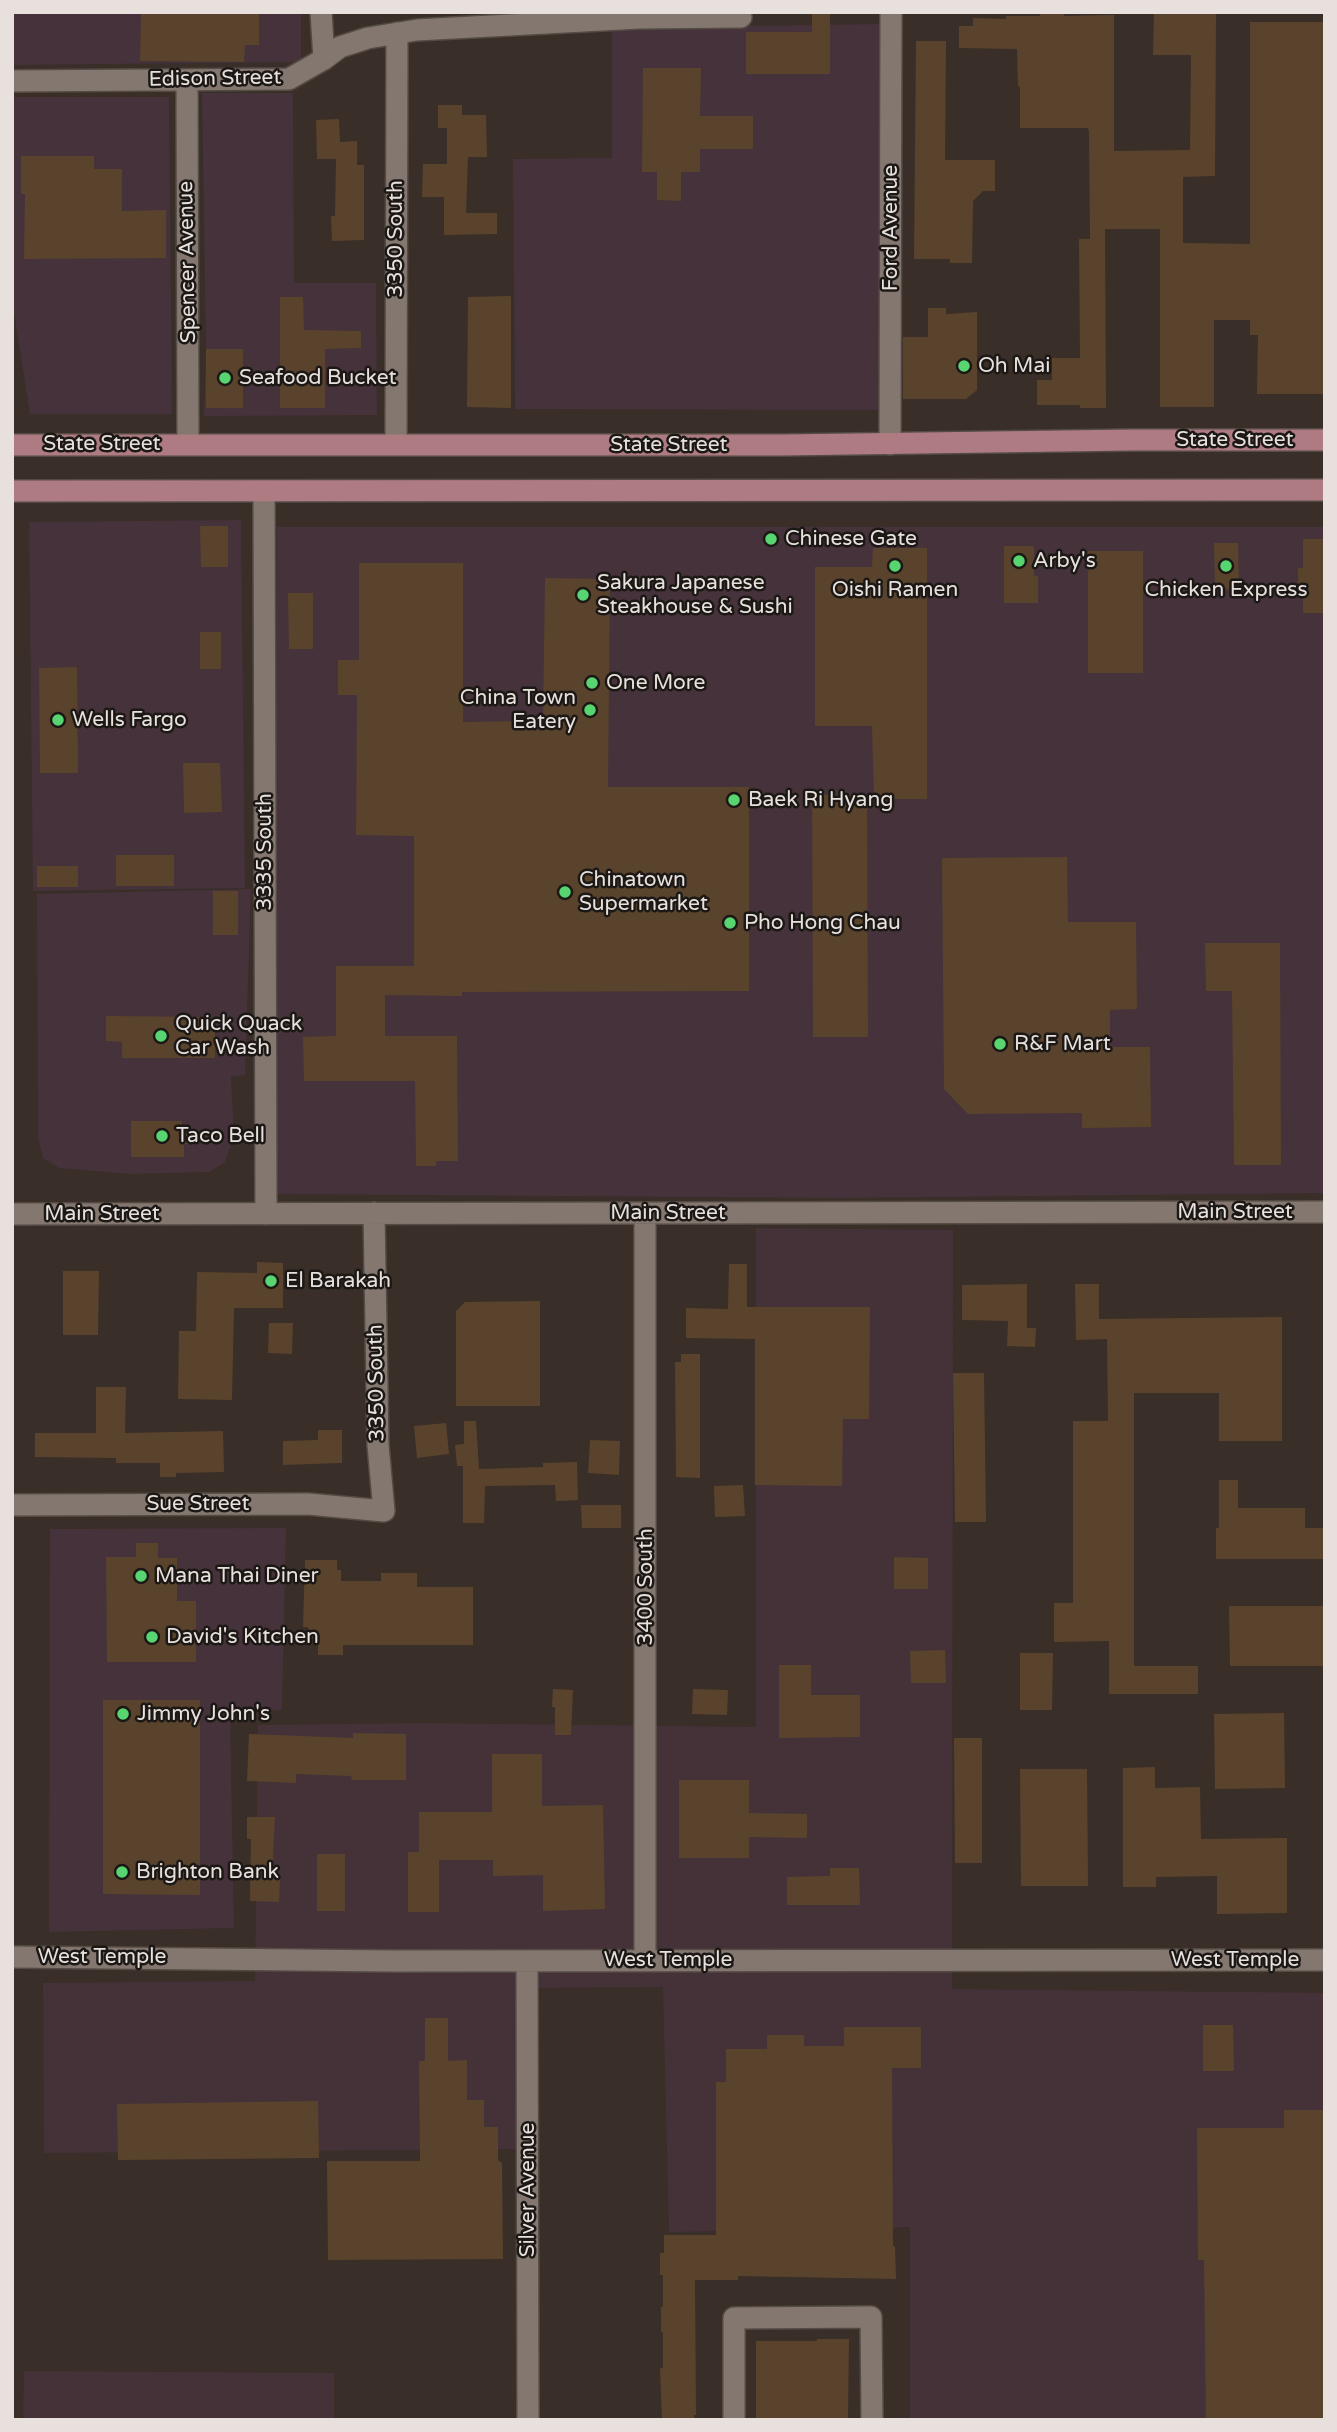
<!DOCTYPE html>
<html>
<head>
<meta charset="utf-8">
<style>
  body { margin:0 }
  #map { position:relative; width:1337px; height:2432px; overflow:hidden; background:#392e28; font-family:"Varela Round",sans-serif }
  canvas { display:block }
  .frame { position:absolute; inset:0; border:14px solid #e7e0dc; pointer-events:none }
</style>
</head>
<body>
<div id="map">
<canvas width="1337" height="2432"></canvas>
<div class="frame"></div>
</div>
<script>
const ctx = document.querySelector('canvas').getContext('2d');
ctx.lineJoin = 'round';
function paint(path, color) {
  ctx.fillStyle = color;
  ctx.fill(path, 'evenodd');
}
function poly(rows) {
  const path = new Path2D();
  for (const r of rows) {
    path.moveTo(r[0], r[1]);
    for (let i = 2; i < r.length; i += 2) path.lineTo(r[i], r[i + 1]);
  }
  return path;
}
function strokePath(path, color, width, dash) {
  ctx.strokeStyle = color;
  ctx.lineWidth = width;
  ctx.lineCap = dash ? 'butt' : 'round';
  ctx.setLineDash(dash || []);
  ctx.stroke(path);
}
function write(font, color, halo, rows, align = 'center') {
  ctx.font = font + ' "Varela Round",sans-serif';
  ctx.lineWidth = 5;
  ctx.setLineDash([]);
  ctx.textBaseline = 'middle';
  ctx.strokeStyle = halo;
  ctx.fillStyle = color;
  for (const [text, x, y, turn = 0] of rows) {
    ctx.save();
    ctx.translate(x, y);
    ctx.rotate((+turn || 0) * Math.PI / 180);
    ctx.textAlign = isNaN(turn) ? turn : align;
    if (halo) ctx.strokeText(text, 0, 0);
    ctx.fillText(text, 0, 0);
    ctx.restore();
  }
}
paint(poly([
  [12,12,301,12,301,62,12,65],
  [883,24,880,410,515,409,513,159,612,158,612,28],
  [202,93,293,93,294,283,376,283,377,415,204,416,206,349],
  [12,97,169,97,172,414,30,414,12,300],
  [241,520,245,888,33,891,29,522],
  [277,527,1325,527,1325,1193,841,1198,274,1194],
  [251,889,245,1075,231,1077,234,1136,225,1162,210,1172,130,1174,59,1168,43,1158,38,1138,37,894],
  [286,1528,282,1710,230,1711,234,1928,49,1932,50,1529]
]), '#45323b');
paint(poly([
  [756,1228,953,1230,952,1989,1325,1993,1325,2420,910,2420,910,2227,669,2232,663,1987,517,1988,517,2149,44,2153,43,1983,255,1981,258,1725,423,1723,756,1727],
  [24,2371,334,2373,334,2420,23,2420]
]), '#453239');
paint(poly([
  [141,12,259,12,259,45,245,45,244,62,140,61],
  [812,12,830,12,830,74,746,74,746,32,812,32],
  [1040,12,1064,12,1064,16,1114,15,1114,151,1190,150,1191,55,1153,55,1154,12,1216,12,1215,176,1183,177,1183,243,1250,244,1250,22,1325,22,1325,394,1257,394,1258,335,1250,335,1250,320,1214,320,1214,407,1160,407,1160,229,1105,229,1106,408,1080,408,1080,405,1037,405,1037,380,1052,380,1052,358,1080,358,1079,239,1090,239,1089,132,1088,128,1020,128,1020,87,1018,86,1017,49,959,48,959,26,973,26,973,18,1006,19,1006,16,1040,16],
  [916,41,946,41,945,160,995,160,995,191,983,191,973,201,972,263,950,263,950,259,914,259],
  [643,68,701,68,700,116,753,116,753,149,700,149,700,172,681,172,681,201,657,200,657,172,642,172],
  [438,105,462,105,462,115,486,115,487,157,468,157,466,213,497,213,497,234,444,235,444,197,422,197,423,164,447,164,447,128,438,128],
  [339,119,340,142,357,141,357,165,364,165,364,240,332,241,331,216,335,216,336,159,317,159,316,120],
  [21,156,94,156,94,169,122,169,122,211,166,210,166,258,24,259,25,194,21,194],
  [511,296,511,408,467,407,468,297],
  [280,297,303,297,304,330,361,331,361,348,325,349,325,408,280,408],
  [928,308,946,308,946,314,977,312,977,390,966,399,903,399,903,337,928,337],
  [206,349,243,349,243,408,206,408],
  [200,526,228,526,228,567,201,567],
  [1303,539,1325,539,1325,613,1303,613,1303,592,1298,592,1298,568,1303,568],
  [1214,543,1238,543,1239,589,1215,590],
  [1004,546,1034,546,1034,576,1038,576,1038,603,1004,603],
  [873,548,927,548,927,799,874,799,872,726,815,726,815,567,872,567],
  [1088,551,1143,551,1143,673,1088,673],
  [359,563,463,563,463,722,543,721,545,578,610,579,608,787,749,787,749,991,462,992,462,996,385,995,385,1036,457,1036,458,1161,436,1161,436,1166,416,1166,415,1081,304,1081,303,1037,336,1036,336,966,414,966,414,836,356,835,357,695,338,695,338,660,359,660],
  [288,593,313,593,313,649,289,649],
  [200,632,221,632,221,669,200,669],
  [77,667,78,773,40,773,39,668],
  [183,763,220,763,222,812,184,813],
  [812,795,867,795,868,1037,813,1037],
  [116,855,174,855,174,886,116,886],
  [1067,857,1068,922,1136,922,1137,1009,1110,1010,1110,1047,1150,1047,1151,1127,1082,1128,1082,1113,968,1114,944,1089,942,858],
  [37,866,78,866,78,887,37,887],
  [213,891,238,891,238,935,213,935],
  [1205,943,1280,943,1281,1165,1234,1165,1232,991,1206,991],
  [106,1016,215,1017,215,1058,122,1058,122,1042,106,1041],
  [131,1121,182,1121,182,1128,193,1128,193,1144,184,1144,184,1157,131,1157],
  [257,1262,283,1263,283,1308,234,1308,232,1400,178,1399,179,1331,196,1331,197,1272,257,1273],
  [729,1264,747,1264,747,1307,870,1307,869,1419,843,1419,842,1486,755,1485,755,1339,686,1338,686,1308,728,1309],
  [63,1271,99,1271,98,1335,63,1335],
  [1027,1284,1027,1328,1036,1328,1035,1347,1007,1346,1008,1321,962,1320,962,1285],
  [1075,1284,1099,1284,1099,1319,1282,1317,1282,1441,1219,1441,1219,1393,1134,1393,1134,1666,1198,1666,1198,1694,1109,1694,1109,1641,1054,1642,1054,1603,1073,1603,1073,1421,1108,1421,1107,1339,1076,1340],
  [540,1301,540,1406,456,1406,456,1311,465,1302],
  [269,1323,293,1323,292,1354,268,1353],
  [681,1354,700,1354,700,1478,676,1477,675,1362,681,1362],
  [953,1373,984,1373,986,1522,955,1522],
  [96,1387,126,1387,125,1433,223,1431,224,1472,176,1473,176,1477,160,1477,160,1463,116,1463,116,1458,35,1457,35,1433,96,1433],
  [464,1421,476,1421,479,1469,543,1467,543,1463,577,1462,578,1500,556,1501,555,1485,485,1486,484,1523,463,1523,463,1466,457,1466,455,1445,464,1444],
  [446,1423,449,1454,417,1458,414,1426],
  [318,1430,342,1430,342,1463,283,1465,283,1441,318,1440],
  [590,1440,620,1441,619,1475,588,1473],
  [1219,1480,1238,1480,1238,1508,1305,1508,1305,1528,1325,1528,1325,1559,1216,1559,1216,1528,1219,1528],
  [743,1485,745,1516,715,1517,714,1486],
  [581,1505,621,1505,621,1528,582,1528],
  [136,1543,158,1543,158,1558,177,1558,177,1601,196,1601,196,1662,107,1662,106,1557,136,1557],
  [894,1557,928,1558,928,1589,894,1589],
  [305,1560,337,1560,337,1570,341,1570,341,1581,381,1581,381,1573,417,1573,417,1587,473,1587,473,1645,343,1645,343,1655,318,1655,318,1638,308,1638,308,1627,303,1627],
  [1229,1606,1325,1606,1325,1666,1230,1666],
  [945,1650,946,1683,911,1683,910,1651],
  [1020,1653,1053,1653,1052,1710,1020,1710],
  [779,1665,811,1665,811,1695,860,1695,860,1737,779,1738],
  [553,1689,573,1690,571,1735,555,1735,555,1707,552,1707],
  [693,1689,728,1690,727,1715,692,1714],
  [103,1700,200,1700,200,1895,103,1894],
  [1284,1713,1285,1788,1215,1789,1214,1714],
  [353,1733,406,1734,406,1780,352,1780,351,1776,296,1774,296,1783,247,1781,249,1734,353,1738],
  [954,1738,982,1738,982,1863,955,1863],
  [492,1754,542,1754,542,1806,603,1805,605,1909,543,1911,543,1875,493,1876,493,1860,439,1860,439,1912,408,1912,408,1852,419,1852,419,1812,492,1812],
  [1155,1767,1155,1788,1200,1787,1201,1839,1287,1838,1287,1913,1217,1914,1217,1876,1156,1877,1156,1887,1123,1887,1123,1768],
  [1020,1769,1087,1769,1088,1886,1021,1886],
  [679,1780,749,1780,749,1813,807,1814,807,1838,749,1837,749,1858,679,1858],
  [247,1817,275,1817,272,1876,280,1876,279,1902,250,1901,251,1839,247,1839],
  [317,1854,345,1854,345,1911,317,1911],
  [830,1868,859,1868,860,1905,787,1905,787,1877,830,1876],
  [425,2018,448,2018,448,2061,467,2060,467,2100,484,2100,484,2127,498,2127,498,2160,502,2163,503,2259,328,2260,327,2161,420,2161,419,2061,425,2061],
  [1203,2025,1233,2025,1234,2071,1203,2071],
  [844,2027,921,2027,921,2068,892,2068,893,2246,895,2246,896,2279,738,2276,738,2280,695,2280,696,2415,694,2415,694,2420,662,2420,660,2368,663,2368,663,2332,661,2332,661,2307,663,2307,663,2275,660,2275,660,2253,664,2253,664,2235,716,2235,716,2082,726,2082,726,2049,767,2049,767,2035,804,2035,804,2046,844,2046],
  [318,2101,319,2158,118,2160,117,2104],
  [1284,2110,1325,2110,1325,2420,1206,2420,1204,2260,1198,2260,1197,2128,1284,2128],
  [817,2339,849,2339,848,2420,756,2420,756,2341,817,2341]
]), '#5a432c');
const minor = poly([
  [321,12,324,59],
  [187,80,188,444],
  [12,81,289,79,324,59,340,47,368,38,417,30,639,18,741,17],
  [396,444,397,33],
  [890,444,891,12],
  [264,491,266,1214],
  [12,1214,1325,1212],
  [12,1505,308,1504,384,1511,378,1445,374,1213],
  [12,1957,392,1961,1325,1960],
  [645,1960,645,1213],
  [527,1961,528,2420],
  [734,2420,734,2318,871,2317,872,2420]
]);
const major = poly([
  [12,445,782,445,1132,440,1325,440],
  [12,491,1325,490]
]);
strokePath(minor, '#544b45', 24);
strokePath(major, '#544b45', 24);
strokePath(minor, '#84776f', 21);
strokePath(major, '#ae7b82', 21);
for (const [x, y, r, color] of [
  [964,366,7,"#58d570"],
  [225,378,7,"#58d570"],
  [771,539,7,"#58d570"],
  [1019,561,7,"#58d570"],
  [895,566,7,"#58d570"],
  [1226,566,7,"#58d570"],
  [583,595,7,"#58d570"],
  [592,683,7,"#58d570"],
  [590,710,7,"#58d570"],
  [58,720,7,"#58d570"],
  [734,800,7,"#58d570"],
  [565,892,7,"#58d570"],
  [730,923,7,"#58d570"],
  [161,1036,7,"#58d570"],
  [1000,1044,7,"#58d570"],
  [162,1136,7,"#58d570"],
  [271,1281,7,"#58d570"],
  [141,1576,7,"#58d570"],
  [152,1637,7,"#58d570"],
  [123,1714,7,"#58d570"],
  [122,1872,7,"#58d570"]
]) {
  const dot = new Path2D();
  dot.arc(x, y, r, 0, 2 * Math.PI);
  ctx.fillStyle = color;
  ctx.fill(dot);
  strokePath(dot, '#1c1815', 2.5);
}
write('21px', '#e7e0dc', '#1c1815', [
  ["Edison Street",215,79,-1],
  ["Ford Avenue",891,228,-90],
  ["3350 South",396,239,-90],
  ["Spencer Avenue",188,262,-91],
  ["State Street",1235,440],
  ["State Street",102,444],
  ["State Street",669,445],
  ["3335 South",265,852,-90],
  ["Main Street",1235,1212],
  ["Main Street",668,1213],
  ["Main Street",102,1214],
  ["3350 South",377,1383,-91],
  ["Sue Street",198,1504],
  ["3400 South",646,1587,-90],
  ["West Temple",102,1957],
  ["West Temple",668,1960],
  ["West Temple",1235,1960],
  ["Silver Avenue",528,2190,-90]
]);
write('21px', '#e7e0dc', '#1c1815', [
  ["Oh Mai",978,366],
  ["Seafood Bucket",239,378],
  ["Chinese Gate",785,539],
  ["Arby's",1033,561],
  ["Sakura Japanese",597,583],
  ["Steakhouse & Sushi",597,607],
  ["Oishi Ramen",895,590,"center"],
  ["Chicken Express",1226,590,"center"],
  ["One More",606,683],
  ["China Town",576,698,"right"],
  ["Eatery",576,722,"right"],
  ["Wells Fargo",72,720],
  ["Baek Ri Hyang",748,800],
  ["Chinatown",579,880],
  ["Supermarket",579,904],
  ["Pho Hong Chau",744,923],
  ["Quick Quack",175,1024],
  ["Car Wash",175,1048],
  ["R&F Mart",1014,1044],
  ["Taco Bell",176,1136],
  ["El Barakah",285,1281],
  ["Mana Thai Diner",155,1576],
  ["David's Kitchen",166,1637],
  ["Jimmy John's",137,1714],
  ["Brighton Bank",136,1872]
], 'left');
</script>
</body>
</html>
